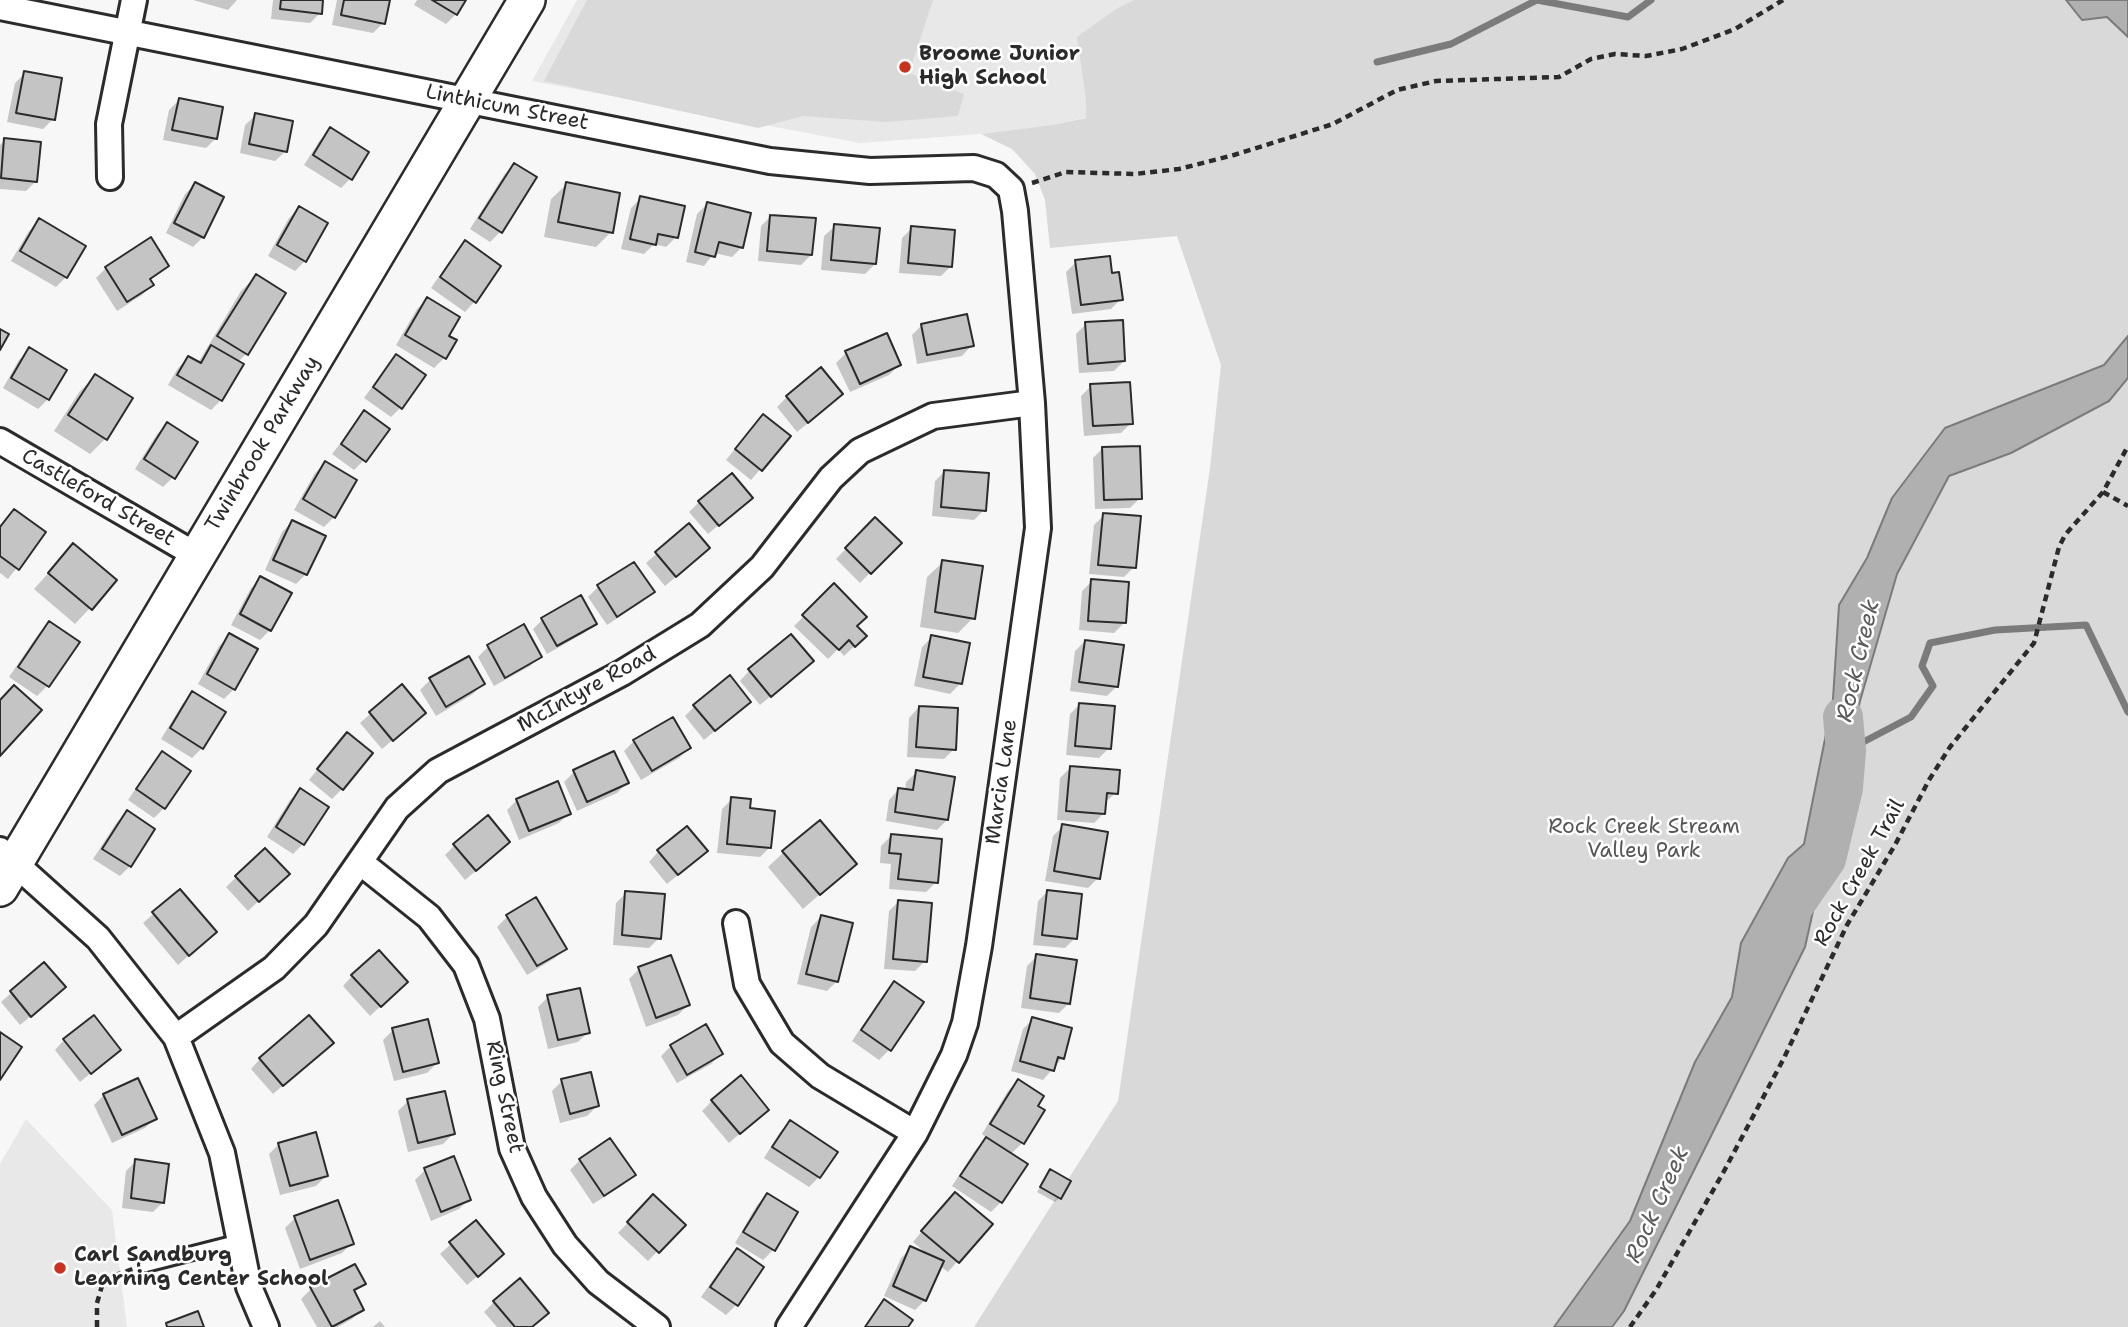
<!DOCTYPE html>
<html>
<head>
<meta charset="utf-8">
<style>
  body { margin:0 }
  canvas { display:block; background:#f7f7f7 }
</style>
</head>
<body>
<canvas width="2128" height="1327"></canvas>
<script>
const ctx = document.querySelector('canvas').getContext('2d');
ctx.lineJoin = 'round';
function paint(path, color) {
  ctx.fillStyle = color;
  ctx.fill(path, 'evenodd');
}
function poly(rows) {
  const path = new Path2D();
  for (const r of rows) {
    path.moveTo(r[0], r[1]);
    for (let i = 2; i < r.length; i += 2) path.lineTo(r[i], r[i + 1]);
  }
  return path;
}
function strokePath(path, color, width, dash) {
  ctx.strokeStyle = color;
  ctx.lineWidth = width;
  ctx.lineCap = dash ? 'butt' : 'round';
  ctx.setLineDash(dash || []);
  ctx.stroke(path);
}
function write(font, color, halo, rows, align = 'center') {
  ctx.font = font + ' "Shantell Sans",sans-serif';
  ctx.lineWidth = 5;
  ctx.setLineDash([]);
  ctx.textBaseline = 'middle';
  ctx.strokeStyle = halo;
  ctx.fillStyle = color;
  for (const [text, x, y, turn = 0] of rows) {
    ctx.save();
    ctx.translate(x, y);
    ctx.rotate((+turn || 0) * Math.PI / 180);
    ctx.textAlign = isNaN(turn) ? turn : align;
    if (halo) ctx.strokeText(text, 0, 0);
    ctx.fillText(text, 0, 0);
    ctx.restore();
  }
}
paint(poly([
  [577,0,1339,0,1173,98,1052,125,981,134,860,143,532,81],
  [26,1119,112,1210,127,1327,0,1327,0,1164]
]), '#e8e8e8');
paint(poly([
  [587,0,933,0,909,73,964,94,958,116,886,122,803,116,758,128,544,81],
  [1134,0,2128,0,2128,1327,974,1327,1118,1101,1210,468,1221,365,1177,236,1050,248,1045,200,1035,174,1012,149,981,134,1052,125,1086,118,1086,100,1077,37,1116,9]
]), '#d9d9d9');
const water = poly([
  [2066,0,2128,0,2128,37,2107,17,2082,20,2066,0],
  [2128,336,2128,378,2109,401,2011,453,1949,476,1897,574,1860,701,1805,947,1624,1311,1612,1327,1554,1327,1630,1221,1695,1062,1732,997,1741,943,1788,858,1804,844,1833,699,1839,605,1867,558,1892,498,1945,428,2104,365,2128,336]
]);
paint(water, '#b0b0b0');
strokePath(water, '#7b7b7b', 2);
paint(poly([
  [193,0,237,0,228,10],
  [273,0,321,0,320,13,310,23,271,19],
  [337,0,388,0,383,23,373,33,332,25],
  [417,0,464,0,456,14,446,24,414,5],
  [25,73,53,119,43,129,7,122,15,83],
  [179,100,216,138,206,148,163,140,169,110],
  [256,115,286,151,275,161,240,153,245,125],
  [330,130,351,178,341,188,304,165,320,140],
  [5,140,36,181,26,191,0,189,0,145],
  [514,165,534,177,500,232,490,242,470,229,504,175],
  [195,184,203,237,193,247,166,233,185,194],
  [567,184,611,232,596,247,544,237,551,199],
  [641,198,676,237,666,247,654,244,644,254,621,249,631,208],
  [707,204,742,247,732,257,714,253,704,266,686,262,697,214],
  [299,208,305,261,295,271,268,256,289,218],
  [771,216,811,255,801,265,758,261,761,226],
  [39,221,66,277,56,287,11,261,29,231],
  [835,226,875,264,865,274,821,270,824,236],
  [912,228,951,266,941,276,899,273,902,238],
  [466,243,474,302,465,312,431,288,456,252],
  [1076,262,1110,275,1121,299,1111,309,1072,314,1066,272],
  [167,266,149,281,152,285,142,295,117,311,96,278,106,268],
  [256,276,284,293,246,354,238,362,221,400,211,410,168,385,178,368,188,358,198,363,241,291],
  [427,299,447,336,455,341,444,358,434,368,396,345,417,309],
  [1086,324,1124,361,1114,371,1079,373,1076,334],
  [922,325,972,345,962,356,917,364,912,335],
  [29,350,48,399,38,409,3,388,19,360],
  [846,353,899,365,889,375,850,392,836,363],
  [397,356,400,408,391,417,364,398,387,366],
  [95,376,105,439,90,454,54,431,80,391],
  [1091,386,1131,423,1121,433,1084,436,1081,396],
  [787,397,831,404,797,432,777,407],
  [364,413,364,460,354,470,332,454],
  [167,424,173,477,163,487,135,469,157,434],
  [754,426,788,437,751,480,726,460],
  [1103,448,1140,498,1130,508,1095,509,1093,458],
  [325,463,334,517,324,527,294,510,315,473],
  [945,471,984,510,974,520,932,516,935,481],
  [699,502,740,507,708,534,689,512],
  [14,511,44,533,8,579,0,573,0,526],
  [1104,515,1134,567,1124,577,1089,574,1094,525],
  [875,519,899,543,860,583,836,559],
  [292,522,306,574,296,584,265,570,282,532],
  [689,526,698,558,665,586,646,563],
  [74,545,90,608,75,624,34,589],
  [943,562,973,618,958,633,920,627,927,577],
  [261,578,270,630,260,640,231,625,251,588],
  [1092,581,1124,623,1114,633,1079,630,1082,591],
  [834,586,855,626,865,636,844,656,838,649,828,659,794,626],
  [598,587,652,592,642,602,607,625,588,597],
  [543,619,594,623,584,633,547,654,533,629],
  [49,623,77,642,47,686,37,696,9,677,39,633],
  [523,626,540,656,530,666,494,686,478,657,488,647],
  [229,636,234,689,224,699,198,684,219,646],
  [932,637,960,684,950,694,914,686,922,647],
  [1085,641,1117,686,1107,696,1070,691,1075,651],
  [749,671,801,671,760,705,740,681],
  [430,680,483,684,473,694,436,716,420,690],
  [402,686,414,722,382,749,360,723],
  [192,693,202,748,192,758,161,739,183,703],
  [749,702,704,740,685,716,695,706],
  [1080,704,1109,748,1099,758,1066,755,1070,714],
  [919,707,954,749,944,759,907,757,909,718],
  [634,741,689,748,679,758,641,780,624,751],
  [337,745,342,789,332,799,309,780],
  [163,753,164,808,154,818,128,800,153,763],
  [1070,768,1116,793,1104,803,1104,813,1094,823,1057,820,1060,778],
  [574,772,627,783,617,793,577,811,564,782],
  [917,772,947,820,937,830,886,821,889,800,899,789,905,791,906,782],
  [300,790,303,844,293,854,267,837,290,800],
  [732,799,770,847,760,857,717,853,722,809],
  [517,800,569,813,559,823,519,840,507,810],
  [127,813,153,829,130,866,120,876,93,859,117,822],
  [1063,826,1098,878,1088,888,1045,881,1053,836],
  [891,836,936,882,926,892,889,889,891,864,880,863,881,846],
  [455,845,498,852,465,880,445,855],
  [265,850,287,874,248,911,226,887],
  [658,852,696,860,667,884,649,862],
  [784,852,854,864,803,909,768,867],
  [180,891,204,942,178,965,143,923],
  [1048,891,1075,938,1065,948,1033,945,1038,901],
  [626,893,659,938,649,948,613,945,616,903],
  [899,901,925,961,915,971,884,969,889,911],
  [507,917,565,948,555,958,527,975,497,927],
  [821,917,837,981,827,991,797,984,811,927],
  [1037,956,1069,1003,1059,1013,1021,1008,1027,966],
  [670,957,688,1005,678,1015,646,1027,629,979,639,969],
  [44,964,54,997,20,1025,1,1002],
  [352,976,396,992,370,1016,343,986],
  [894,984,889,1050,879,1060,852,1041,884,994],
  [548,997,588,1032,578,1042,548,1049,538,1007],
  [1033,1019,1062,1058,1043,1080,1011,1071,1023,1029],
  [393,1030,437,1063,427,1073,394,1081,383,1040],
  [64,1040,119,1050,80,1082,55,1050],
  [671,1046,721,1054,711,1064,677,1083,661,1056],
  [321,1053,273,1094,251,1069,260,1059],
  [562,1081,597,1106,587,1116,560,1123,552,1091],
  [1018,1081,1036,1106,1042,1110,1022,1143,1010,1155,1001,1202,991,1212,952,1186,976,1149,987,1138,982,1134,1008,1091],
  [104,1095,155,1118,145,1128,112,1143,94,1105],
  [408,1101,453,1134,443,1144,408,1152,398,1111],
  [712,1101,757,1119,729,1143,702,1111],
  [790,1122,835,1152,819,1177,809,1187,764,1158,780,1132],
  [279,1144,326,1176,316,1186,280,1195,269,1154],
  [580,1160,633,1175,623,1185,593,1204,570,1170],
  [136,1161,163,1202,153,1212,122,1208,126,1171],
  [425,1170,469,1199,459,1209,431,1221,415,1180],
  [1050,1171,1059,1198,1055,1202,1037,1192],
  [767,1195,796,1212,773,1250,763,1260,735,1243,757,1205],
  [653,1197,683,1225,648,1261,618,1233],
  [945,1204,990,1224,948,1272,940,1266,925,1300,915,1310,884,1296,901,1258,911,1248,927,1254,913,1242],
  [295,1218,352,1243,342,1253,300,1269,285,1228],
  [475,1222,492,1264,467,1285,440,1254],
  [737,1251,736,1305,726,1315,701,1297,727,1260],
  [363,1284,353,1294,362,1309,352,1319,338,1327,317,1327,301,1299,311,1289],
  [494,1302,531,1327,497,1327,484,1312],
  [884,1302,906,1327,864,1327],
  [380,1321,385,1327,373,1327]
]), '#0003');
strokePath(poly([
  [1377,62,1451,44,1537,0,1628,17,1651,0],
  [1846,751,1911,717,1933,686,1922,666,1930,643,1995,630,2086,625,2128,712]
]), '#7b7b7b', 7);
strokePath(poly([
  [1792,908,1826,859,1843,788,1846,751,1843,717]
]), '#b0b0b0', 40);
const building = poly([
  [281,0,323,0,322,14,280,9,281,0],
  [344,0,390,0,385,24,341,15,344,0],
  [432,0,466,0,457,15,432,0],
  [24,71,62,78,55,120,16,113,24,71],
  [179,98,223,107,217,139,172,130,179,98],
  [255,113,293,121,287,152,249,144,255,113],
  [330,127,369,152,352,180,313,155,330,127],
  [4,138,41,142,37,182,1,178,4,138],
  [514,163,537,177,502,233,479,218,514,163],
  [195,182,224,197,204,238,174,223,195,182],
  [566,182,620,193,613,233,558,222,566,182],
  [640,196,685,206,678,238,658,234,656,245,630,239,640,196],
  [707,202,751,213,743,248,719,242,715,257,695,252,707,202],
  [299,206,328,223,306,262,277,245,299,206],
  [770,215,816,218,812,255,767,251,770,215],
  [39,218,86,246,67,278,20,251,39,218],
  [834,224,880,228,876,264,831,260,834,224],
  [911,226,955,230,952,267,908,263,911,226],
  [151,237,169,266,150,279,154,285,127,302,105,267,151,237],
  [465,240,501,266,476,303,440,277,465,240],
  [1110,256,1112,273,1119,272,1123,300,1081,305,1075,260,1110,256],
  [256,274,286,293,248,355,217,336,256,274],
  [427,297,460,317,449,336,457,340,446,359,405,335,427,297],
  [967,314,974,346,927,355,921,324,967,314],
  [1123,320,1125,361,1088,364,1085,322,1123,320],
  [0,329,9,334,0,350,0,329],
  [887,333,901,365,860,384,845,351,887,333],
  [211,345,244,364,222,401,177,375,188,356,201,363,211,345],
  [29,347,67,370,49,400,11,378,29,347],
  [396,354,426,375,402,409,373,387,396,354],
  [821,367,843,394,808,423,786,396,821,367],
  [95,374,133,398,107,440,68,415,95,374],
  [1130,382,1133,424,1093,426,1090,384,1130,382],
  [364,410,390,429,366,462,341,444,364,410],
  [763,414,791,436,762,471,735,449,763,414],
  [167,422,198,442,175,479,144,459,167,422],
  [1140,446,1142,499,1104,500,1102,447,1140,446],
  [325,461,357,480,335,518,303,499,325,461],
  [944,470,989,473,986,511,941,507,944,470],
  [732,473,753,498,719,526,698,501,732,473],
  [14,509,46,532,19,570,0,556,0,527,14,509],
  [1103,513,1141,516,1136,568,1098,565,1103,513],
  [875,517,902,543,871,574,845,548,875,517],
  [292,520,326,536,307,575,273,560,292,520],
  [689,523,710,548,676,577,655,552,689,523],
  [73,543,117,580,92,610,48,573,73,543],
  [942,560,983,566,975,619,935,612,942,560],
  [634,562,655,592,617,617,597,585,634,562],
  [260,576,292,593,271,631,240,614,260,576],
  [1091,579,1129,582,1126,623,1088,621,1091,579],
  [834,583,867,617,857,626,867,636,855,647,849,640,839,650,802,615,834,583],
  [581,595,597,624,557,646,541,618,581,595],
  [49,621,80,642,49,687,18,667,49,621],
  [524,624,542,657,505,678,487,645,524,624],
  [229,633,258,649,235,690,207,674,229,633],
  [791,634,814,661,771,697,748,669,791,634],
  [931,635,970,643,962,684,923,677,931,635],
  [1085,640,1124,645,1118,687,1079,682,1085,640],
  [469,656,485,684,446,707,429,678,469,656],
  [730,675,751,702,715,731,693,705,730,675],
  [402,684,426,713,393,741,369,712,402,684],
  [14,685,42,710,0,756,0,700,14,685],
  [192,691,226,712,203,749,170,728,192,691],
  [1079,703,1115,706,1111,749,1075,746,1079,703],
  [919,706,958,708,956,750,916,747,919,706],
  [673,717,691,748,652,771,633,740,673,717],
  [347,732,373,753,343,790,317,769,347,732],
  [162,751,191,771,165,809,136,789,162,751],
  [614,751,629,783,587,802,573,770,614,751],
  [1070,766,1120,770,1118,794,1107,793,1105,814,1066,811,1070,766],
  [916,770,955,777,948,820,895,812,898,788,913,790,916,770],
  [558,781,571,814,529,831,516,799,558,781],
  [300,788,329,807,304,845,276,827,300,788],
  [731,797,751,799,750,808,775,811,771,848,727,844,731,797],
  [127,810,155,829,131,867,102,849,127,810],
  [488,815,510,842,476,871,453,844,488,815],
  [820,820,857,864,820,895,782,851,820,820],
  [1062,824,1108,832,1100,879,1054,871,1062,824],
  [687,826,708,851,678,875,657,850,687,826],
  [891,834,942,839,938,883,898,879,901,854,889,853,891,834],
  [265,848,290,874,259,902,235,876,265,848],
  [180,889,217,932,189,956,152,912,180,889],
  [1047,890,1082,894,1077,939,1042,935,1047,890],
  [625,891,665,894,661,939,622,935,625,891],
  [536,897,567,949,537,966,506,915,536,897],
  [898,900,932,903,927,962,893,959,898,900],
  [821,915,853,923,838,982,806,974,821,915],
  [379,950,408,982,381,1007,351,975,379,950],
  [1036,954,1077,960,1070,1004,1030,998,1036,954],
  [671,955,690,1005,656,1018,638,967,671,955],
  [44,962,66,987,31,1017,10,991,44,962],
  [894,981,924,1002,891,1051,861,1030,894,981],
  [580,988,590,1033,558,1040,547,995,580,988],
  [94,1015,121,1050,91,1074,63,1039,94,1015],
  [309,1015,334,1043,283,1086,259,1058,309,1015],
  [1032,1017,1072,1028,1064,1059,1058,1057,1054,1071,1020,1061,1032,1017],
  [428,1019,439,1063,403,1072,392,1028,428,1019],
  [706,1024,723,1054,687,1075,670,1045,706,1024],
  [0,1032,22,1047,0,1080,0,1032],
  [591,1072,599,1106,570,1114,561,1079,591,1072],
  [741,1075,769,1110,740,1134,711,1100,741,1075],
  [138,1078,157,1119,122,1135,103,1094,138,1078],
  [1018,1079,1044,1096,1038,1106,1045,1110,1024,1144,990,1124,1018,1079],
  [445,1091,455,1134,418,1143,407,1099,445,1091],
  [790,1120,838,1152,820,1178,772,1147,790,1120],
  [316,1132,328,1176,290,1186,278,1143,316,1132],
  [986,1137,1028,1164,1002,1203,960,1176,986,1137],
  [610,1138,636,1175,604,1196,579,1159,610,1138],
  [454,1156,471,1200,441,1212,424,1168,454,1156],
  [135,1159,169,1164,164,1203,131,1198,135,1159],
  [1050,1169,1071,1181,1061,1199,1040,1187,1050,1169],
  [955,1192,993,1224,959,1263,921,1231,955,1192],
  [767,1193,798,1212,775,1251,743,1232,767,1193],
  [653,1194,686,1225,659,1253,627,1222,653,1194],
  [338,1200,354,1244,310,1260,294,1216,338,1200],
  [476,1220,504,1254,478,1277,449,1242,476,1220],
  [910,1246,944,1261,926,1301,893,1286,910,1246],
  [737,1248,764,1267,738,1306,710,1287,737,1248],
  [355,1264,366,1284,354,1290,364,1310,332,1327,310,1287,355,1264],
  [520,1278,549,1313,532,1327,515,1327,493,1301,520,1278],
  [884,1299,913,1320,908,1327,865,1327,884,1299],
  [198,1311,204,1327,167,1327,166,1323,198,1311]
]);
paint(building, '#c4c4c4');
strokePath(building, '#2b2b2b', 2);
const lane = poly([
  [146,1265,240,1241]
]);
const street = poly([
  [0,7,770,161,870,171,974,168,996,175,1011,189,1015,211,1032,403,1038,528,979,946,965,1023,954,1055,915,1133,789,1327],
  [110,177,109,124,134,0],
  [0,441,196,555],
  [0,850,98,938,176,1037,222,1153,249,1287,266,1327],
  [360,862,429,917,466,965,487,1019,512,1148,534,1197,565,1245,598,1282,657,1327],
  [736,923,747,984,782,1043,820,1076,915,1133],
  [176,1037,274,968,316,925,397,808,438,771,622,673,700,625,762,567,831,478,860,451,933,416,1032,403]
]);
const secondary = poly([
  [0,888,527,0]
]);
strokePath(lane, '#2b2b2b', 18);
strokePath(street, '#2b2b2b', 30);
strokePath(secondary, '#2b2b2b', 40);
strokePath(poly([
  [1032,183,1066,172,1135,174,1179,169,1234,155,1333,124,1397,90,1436,81,1559,77,1591,59,1615,54,1646,56,1682,49,1735,29,1783,0],
  [2103,492,2128,506],
  [97,1327,97,1303,104,1279,133,1269],
  [1630,1327,1656,1290,1723,1173,1784,1058,1847,925,1895,845,1929,780,1950,747,2034,643,2059,547,2065,535,2103,492,2128,446]
]), '#2b2b2b', 4.5, [7, 5]);
strokePath(lane, '#fff', 12);
strokePath(street, '#fff', 24);
strokePath(secondary, '#fff', 35);
for (const [x, y, r, color] of [
  [905,67,7,"#c8321e"],
  [60,1268,7,"#c8321e"]
]) {
  const dot = new Path2D();
  dot.arc(x, y, r, 0, 2 * Math.PI);
  ctx.fillStyle = color;
  ctx.fill(dot);
  strokePath(dot, '#fff', 2.5);
}
write('bold 21px', '#2b2b2b', '#fff', [
  ["Broome Junior",919,55],
  ["High School",919,79],
  ["Carl Sandburg",74,1256],
  ["Learning Center School",74,1280]
], 'left');
write('21px', '#2b2b2b', '#fff', [
  ["Linthicum Street",507,108,11],
  ["Twinbrook Parkway",263,444,-59],
  ["Castleford Street",98,498,30],
  ["McIntyre Road",587,690,-29],
  ["Marcia Lane",1002,782,-82],
  ["Rock Creek Trail",1860,873,-61],
  ["Ring Street",504,1097,78]
]);
write('21px', '#565656', '#fff', [
  ["Rock Creek Stream",1644,828],
  ["Valley Park",1644,852]
]);
write('italic 23px', '#5a5a5a', '#fff', [
  ["Rock Creek",1859,661,-77],
  ["Rock Creek",1658,1205,-66]
]);
</script>
</body>
</html>
